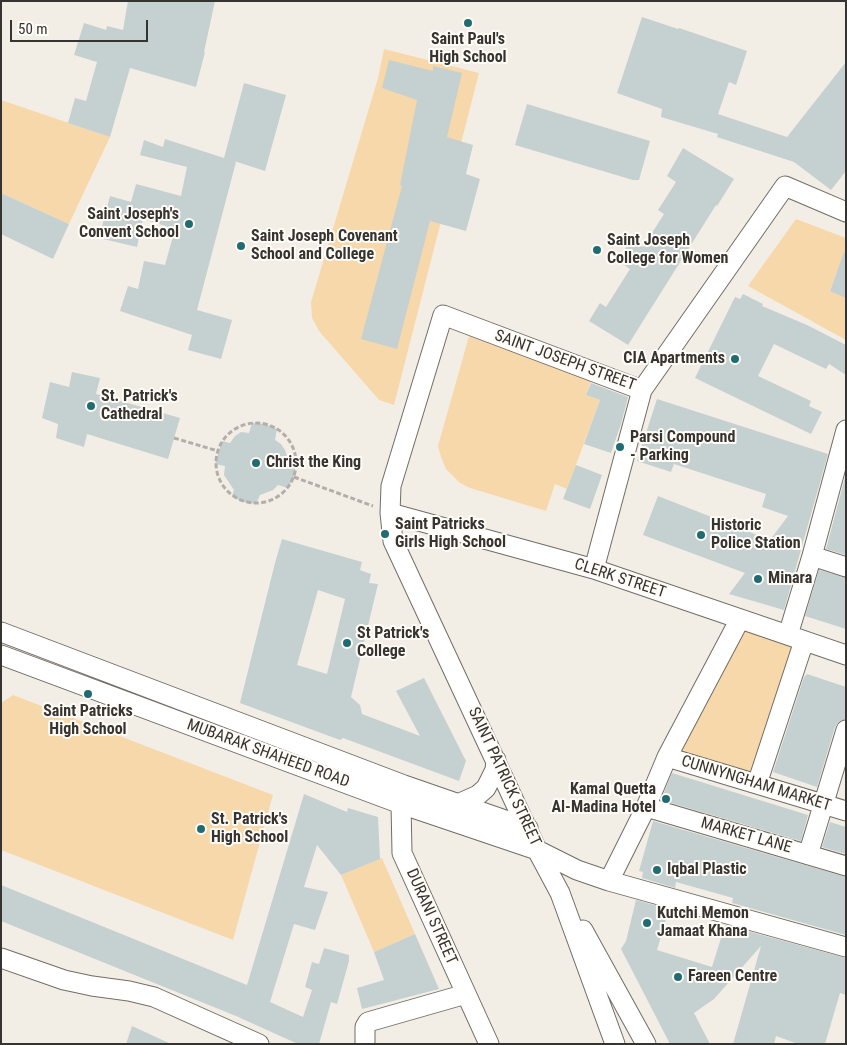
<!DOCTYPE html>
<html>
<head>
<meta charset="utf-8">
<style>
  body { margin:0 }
  #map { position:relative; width:847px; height:1045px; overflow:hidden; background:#f3eee5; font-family:"Roboto Condensed",sans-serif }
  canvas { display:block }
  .frame { position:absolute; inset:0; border:2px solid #363431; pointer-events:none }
  .scale { position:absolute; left:10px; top:20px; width:138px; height:22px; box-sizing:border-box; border:2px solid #363431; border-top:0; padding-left:6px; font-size:15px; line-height:18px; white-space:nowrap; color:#363431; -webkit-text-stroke:4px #fffbf6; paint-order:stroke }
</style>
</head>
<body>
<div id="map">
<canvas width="847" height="1045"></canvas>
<div class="frame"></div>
<div class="scale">50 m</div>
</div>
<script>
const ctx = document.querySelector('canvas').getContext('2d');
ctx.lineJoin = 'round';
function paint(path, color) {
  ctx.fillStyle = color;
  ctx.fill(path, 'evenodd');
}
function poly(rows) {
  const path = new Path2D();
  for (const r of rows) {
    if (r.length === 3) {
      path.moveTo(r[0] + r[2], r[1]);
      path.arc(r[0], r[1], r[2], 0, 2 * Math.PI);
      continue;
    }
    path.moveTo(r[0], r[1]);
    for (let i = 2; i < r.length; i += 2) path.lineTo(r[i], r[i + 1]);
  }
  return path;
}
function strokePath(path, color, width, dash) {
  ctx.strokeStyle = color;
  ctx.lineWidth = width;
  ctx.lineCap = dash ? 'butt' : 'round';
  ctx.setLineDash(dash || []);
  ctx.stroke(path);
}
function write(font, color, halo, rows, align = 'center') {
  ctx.font = font + ' "Roboto Condensed",sans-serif';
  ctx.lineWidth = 4;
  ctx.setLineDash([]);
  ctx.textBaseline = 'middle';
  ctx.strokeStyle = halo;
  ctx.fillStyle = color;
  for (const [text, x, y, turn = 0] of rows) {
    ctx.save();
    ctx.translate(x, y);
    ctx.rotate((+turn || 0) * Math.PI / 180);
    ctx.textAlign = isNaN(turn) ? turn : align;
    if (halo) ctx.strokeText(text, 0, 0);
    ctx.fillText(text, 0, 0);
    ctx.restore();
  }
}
paint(poly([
  [384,49,479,73,394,405,379,400,319,331,312,318,311,302,378,78],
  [1,100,110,137,69,224,1,193],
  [796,219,846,238,846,248,830,290,846,297,846,340,748,286],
  [469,336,591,381,586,395,600,400,567,489,555,484,546,511,470,488,460,483,446,469,441,457,438,446],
  [740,619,804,641,757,784,667,757],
  [13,695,273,795,233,940,1,850,1,703],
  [382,858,415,934,374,952,341,875]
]), '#f7d8aa');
paint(poly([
  [128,1,215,1,204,52,205,52,196,87,130,68,110,137,68,123,75,98,86,101,97,62,74,55,84,23,106,30,107,26,123,30],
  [642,17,678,29,679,28,747,51,736,85,729,82,718,114,787,137,846,62,846,171,831,190,794,162,717,137,718,134,661,117,662,109,617,93],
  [389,60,433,71,433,66,462,73,447,137,473,145,466,174,480,179,466,231,430,221,397,349,361,339,402,186,400,185,417,100,382,88],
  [244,83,286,95,265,171,234,161,236,162,197,310,232,320,221,359,188,350,192,335,120,311,128,286,138,289,144,261,165,265,175,229,143,219,137,247,99,238,110,196,131,202,136,184,181,196,187,167,140,155,144,140,163,147,165,139,224,158],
  [527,104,650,141,639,180,633,180,515,145],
  [683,148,734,179,717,206,716,205,628,345,589,321,600,303,606,307,630,269,618,261,631,239,643,247,664,214,658,210,676,182,667,176],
  [1,193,69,224,53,259,1,234],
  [844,252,846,252,846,298,830,291],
  [743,294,763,304,762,306,807,325,846,345,846,375,829,364,826,369,774,344,758,376,811,401,809,406,822,412,811,434,695,378,735,297,740,299],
  [72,372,100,378,96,394,180,418,168,459,87,434,84,447,56,438,58,424,42,418,50,382,69,387],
  [591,383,628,397,621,424,611,453,584,444,600,400,586,395],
  [657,399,828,454,784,610,729,594,745,573,643,535,658,496,770,540,788,516,762,507,766,494,674,464,671,472,637,461],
  [252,423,265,424,277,429,275,440,281,444,285,450,288,459,296,462,294,477,288,488,278,485,273,490,260,495,256,504,243,502,232,496,234,490,224,475,225,466,215,464,222,441,230,443,235,436,241,432,249,433],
  [576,465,602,475,590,509,563,499],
  [846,474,846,555,826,549],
  [282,539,362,562,360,570,371,574,369,583,378,584,351,697,360,705,362,714,420,736,396,691,424,678,466,761,459,781,343,738,340,740,240,703,275,563],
  [318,590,345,599,327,674,297,665],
  [819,570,846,578,846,629,805,616],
  [807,674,846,687,846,719,839,722,835,727,817,787,773,772,804,677],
  [672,773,808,815,801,841,661,800],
  [304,794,347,812,348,808,378,817,380,859,341,875,317,845,304,887,328,892,315,930,294,924,270,1002,303,1017,312,990,305,987,312,962,319,964,324,948,349,955,349,961,337,1004,331,1002,319,1044,298,1044,236,1016,1,921,1,885,247,985],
  [653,821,846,877,846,935,732,903,733,898,676,882,675,888,642,878,643,872,639,871],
  [830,822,846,827,846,854,822,847],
  [636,900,669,909,657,950,712,967,725,925,846,958,846,995,840,993,825,1044,798,1044,776,1036,774,1044,733,1044,761,946,714,999,694,1013,710,1044,670,1044,621,949,626,941],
  [415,934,439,989,362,1009,357,988,384,980,374,952],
  [132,1026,171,1044,126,1044]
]), '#c5d0d1');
const minor = poly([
  [390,513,594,569,846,655],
  [812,556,846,567],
  [594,569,642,390],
  [1,632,404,785,528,828],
  [788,635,812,556,846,430],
  [1,655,401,804,537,850,577,870,609,881,846,947],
  [667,757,846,811],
  [757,784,804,641],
  [402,794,401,804,402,853,489,1044],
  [460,803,478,795,486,788,495,770,496,760],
  [646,807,846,866],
  [808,855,846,730],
  [609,881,646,807,667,757,740,619],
  [583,930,646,1044],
  [1,958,64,980,92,986,129,991,154,997,259,1044],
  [365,1044,365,1027,368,1022,466,994],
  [615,1044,560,893,537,850,393,541,390,513,391,486,443,315,642,390,785,186,846,212]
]);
strokePath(minor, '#726d65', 21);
strokePath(poly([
  [256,463,40],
  [174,438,218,451],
  [294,477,373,506]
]), '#b3afa8', 3, [5, 2.5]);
strokePath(minor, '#fff', 19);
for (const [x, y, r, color] of [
  [468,23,5,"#206c72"],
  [189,224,5,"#206c72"],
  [241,246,5,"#206c72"],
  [597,250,5,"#206c72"],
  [735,359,5,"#206c72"],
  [91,406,5,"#206c72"],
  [620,447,5,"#206c72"],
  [256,463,5,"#206c72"],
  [385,534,5,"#206c72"],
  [701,535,5,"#206c72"],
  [758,579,5,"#206c72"],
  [347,643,5,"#206c72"],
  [88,694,5,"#206c72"],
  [666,799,5,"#206c72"],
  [201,829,5,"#206c72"],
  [657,870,5,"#206c72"],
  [647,923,5,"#206c72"],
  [678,977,5,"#206c72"]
]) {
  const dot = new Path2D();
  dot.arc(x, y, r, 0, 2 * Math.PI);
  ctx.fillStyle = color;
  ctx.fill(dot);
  strokePath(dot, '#fffbf6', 2);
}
write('bold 16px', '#363431', '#fffbf6', [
  ["Saint Paul's",468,40,"center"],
  ["High School",468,58,"center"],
  ["Saint Joseph's",179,215,"right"],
  ["Convent School",179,233,"right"],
  ["Saint Joseph Covenant",251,237],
  ["School and College",251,255],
  ["Saint Joseph",607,241],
  ["College for Women",607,259],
  ["CIA Apartments",725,359,"right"],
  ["St. Patrick's",101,397],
  ["Cathedral",101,415],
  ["Parsi Compound",630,438],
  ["- Parking",630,456],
  ["Christ the King",266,463],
  ["Saint Patricks",395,525],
  ["Girls High School",395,543],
  ["Historic",711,526],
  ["Police Station",711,544],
  ["Minara",768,579],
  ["St Patrick's",357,634],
  ["College",357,652],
  ["Saint Patricks",88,712,"center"],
  ["High School",88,730,"center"],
  ["Kamal Quetta",656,790,"right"],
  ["Al-Madina Hotel",656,808,"right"],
  ["St. Patrick's",211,820],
  ["High School",211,838],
  ["Iqbal Plastic",667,870],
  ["Kutchi Memon",657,914],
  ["Jamaat Khana",657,932],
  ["Fareen Centre",688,977]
], 'left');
write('16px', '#363431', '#fffbf6', [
  ["SAINT JOSEPH STREET",565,361,20],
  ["CLERK STREET",620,579,18],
  ["MUBARAK SHAHEED ROAD",268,754,20],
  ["SAINT PATRICK STREET",504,777,65],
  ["CUNNYNGHAM MARKET",756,784,17],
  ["MARKET LANE",746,836,16],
  ["DURANI STREET",431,917,66]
]);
</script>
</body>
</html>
